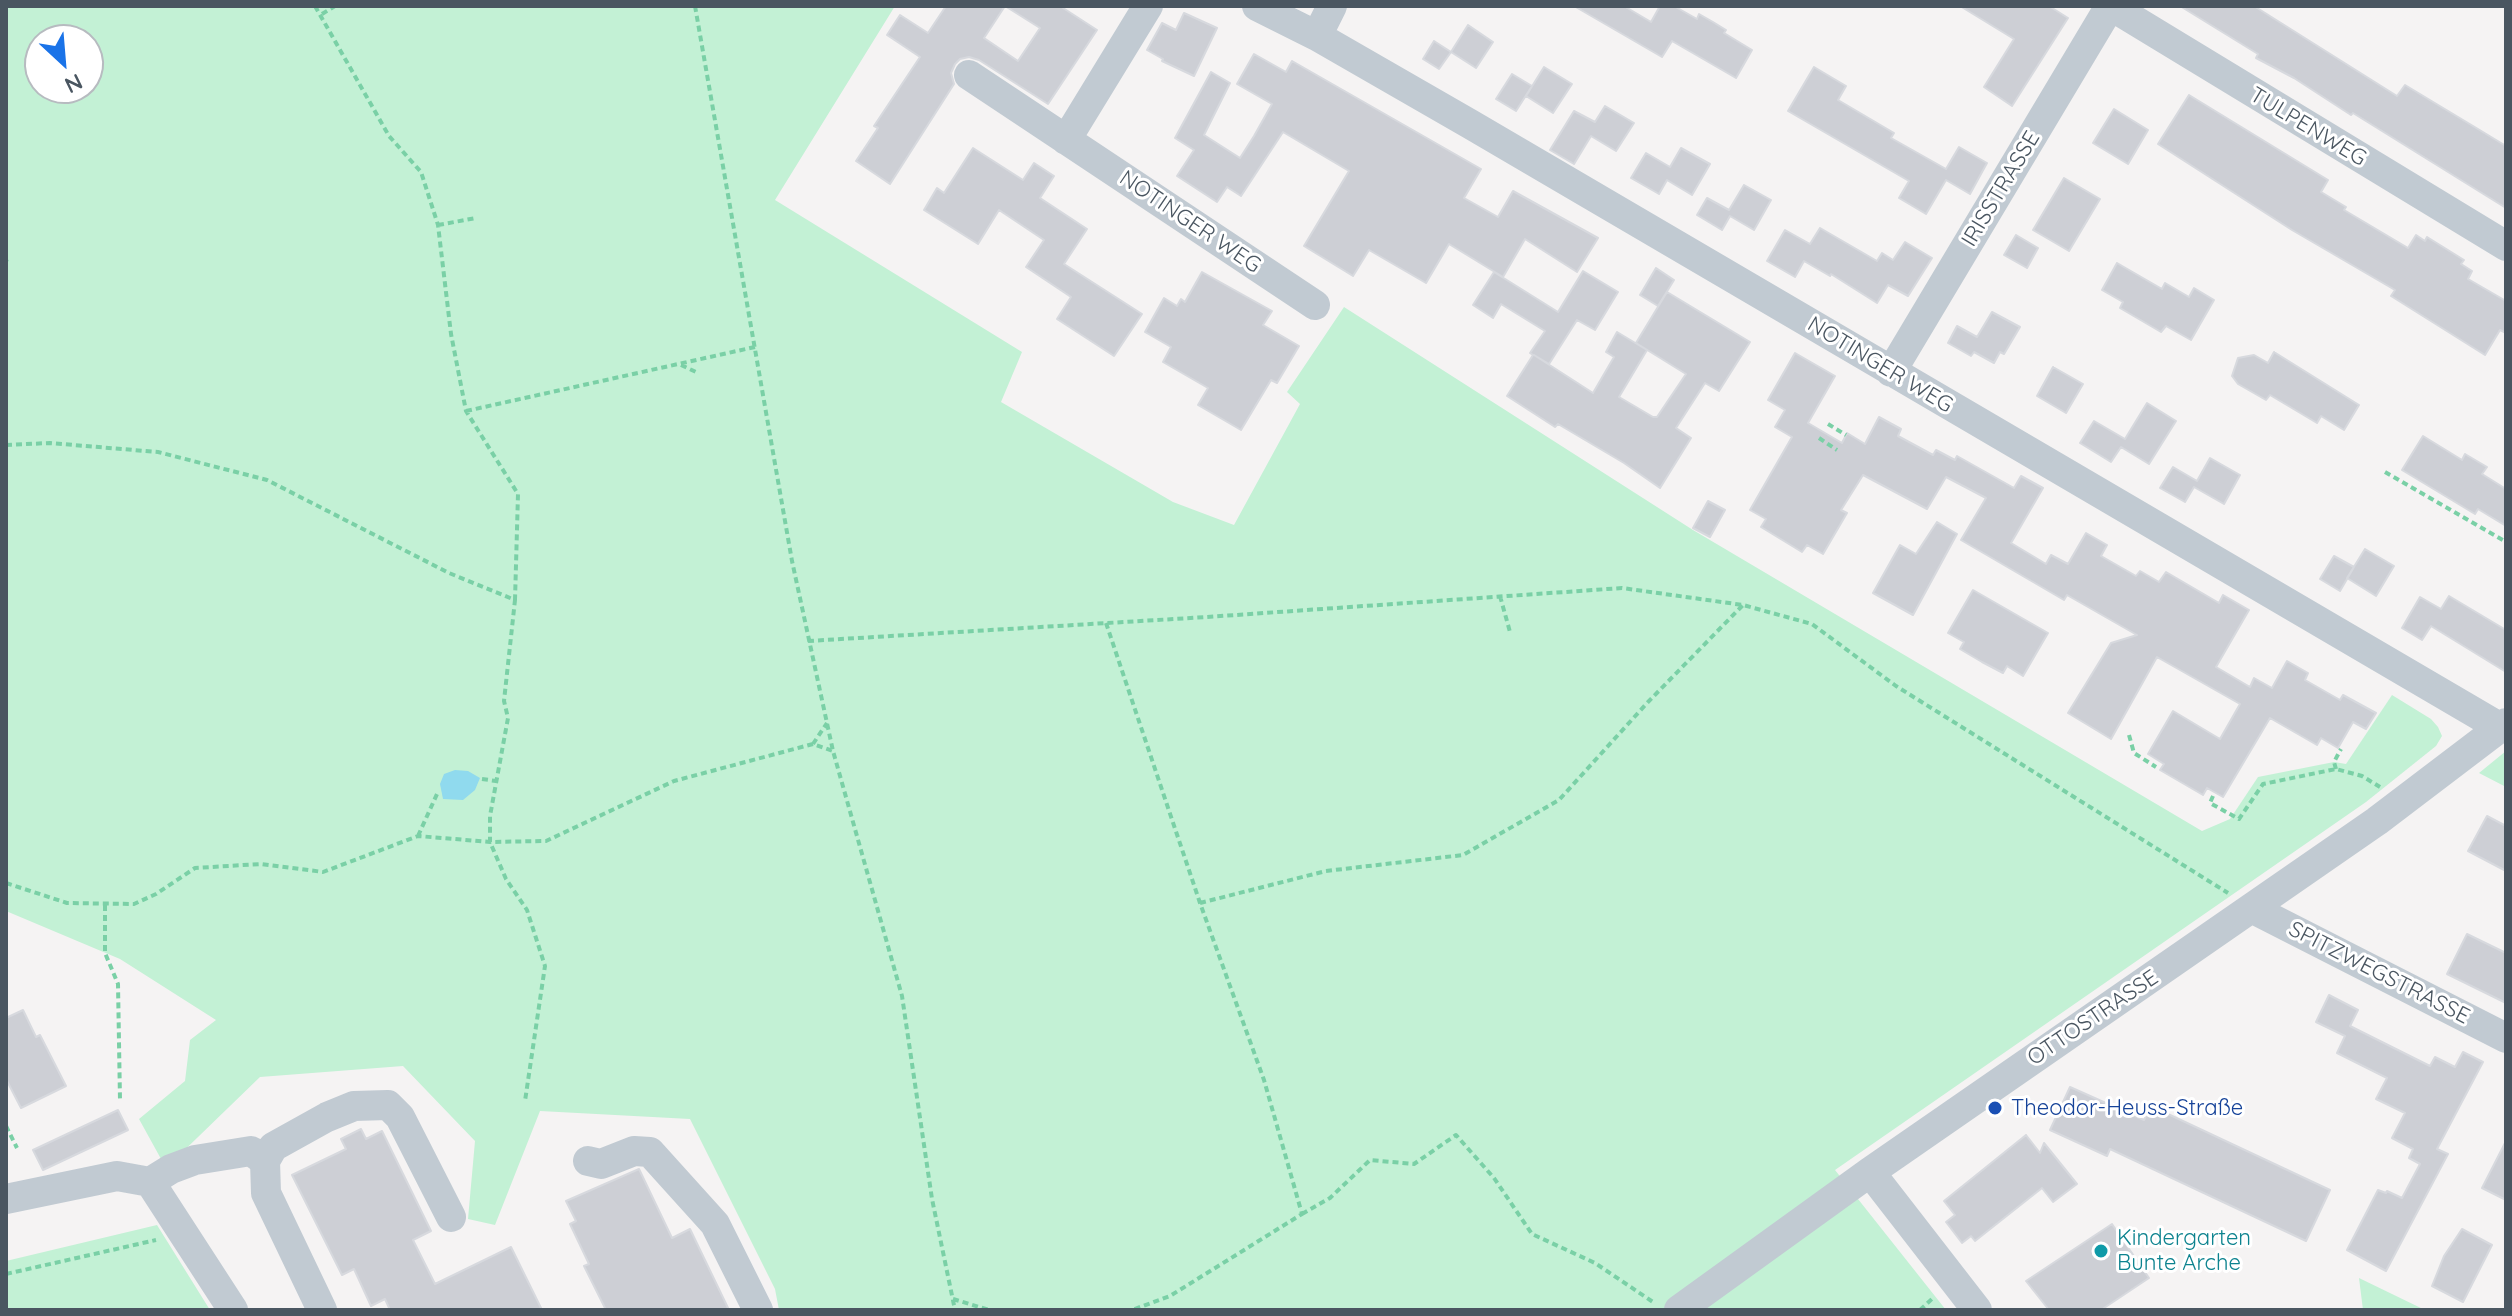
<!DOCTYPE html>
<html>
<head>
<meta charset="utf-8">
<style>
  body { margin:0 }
  #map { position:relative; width:2512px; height:1316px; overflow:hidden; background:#f5f3f3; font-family:Quicksand,sans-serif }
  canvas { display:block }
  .frame { position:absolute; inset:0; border:8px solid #4a5661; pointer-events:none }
  .north { position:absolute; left:24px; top:24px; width:80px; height:80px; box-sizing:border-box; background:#fff; border:2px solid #b7bbc0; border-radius:50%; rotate:154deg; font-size:22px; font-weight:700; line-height:32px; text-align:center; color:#4a5661 }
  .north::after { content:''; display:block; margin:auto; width:28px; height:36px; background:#1a73e8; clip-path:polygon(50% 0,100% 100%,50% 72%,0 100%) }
</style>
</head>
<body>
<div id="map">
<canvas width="2512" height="1316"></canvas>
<div class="frame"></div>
<div class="north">N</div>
</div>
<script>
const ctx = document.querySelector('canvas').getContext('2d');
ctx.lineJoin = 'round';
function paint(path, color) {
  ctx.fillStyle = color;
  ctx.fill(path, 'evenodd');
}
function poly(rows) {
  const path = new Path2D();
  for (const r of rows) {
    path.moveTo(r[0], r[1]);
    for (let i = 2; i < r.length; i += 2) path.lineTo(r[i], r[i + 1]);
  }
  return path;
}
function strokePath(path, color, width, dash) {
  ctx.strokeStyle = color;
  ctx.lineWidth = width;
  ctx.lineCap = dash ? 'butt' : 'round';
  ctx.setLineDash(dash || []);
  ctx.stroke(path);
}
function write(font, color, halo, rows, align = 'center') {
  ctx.font = font + ' Quicksand,sans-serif';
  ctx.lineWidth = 6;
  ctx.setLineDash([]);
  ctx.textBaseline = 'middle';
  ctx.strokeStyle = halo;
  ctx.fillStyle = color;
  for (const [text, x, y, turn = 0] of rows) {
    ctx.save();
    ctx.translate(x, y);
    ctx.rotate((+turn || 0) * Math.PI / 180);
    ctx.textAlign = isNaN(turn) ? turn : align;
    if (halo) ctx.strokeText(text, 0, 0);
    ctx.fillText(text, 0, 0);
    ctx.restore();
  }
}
paint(poly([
  [6,6,895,6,775,200,1022,352,1001,402,1173,502,1234,525,1300,404,1287,392,1344,307,1693,530,2202,831,2230,819,2258,777,2334,762,2346,764,2392,695,2431,719,2438,727,2442,736,2436,746,2366,802,1835,1170,1946,1310,779,1310,775,1289,690,1119,540,1111,495,1225,468,1219,475,1141,403,1066,260,1077,166,1168,139,1119,185,1081,190,1040,216,1020,120,959,6,911],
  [40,40,88,40,88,88,40,88],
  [2506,751,2506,787,2479,773],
  [157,1225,210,1310,6,1310,6,1261],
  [2359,1278,2425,1310,2363,1310]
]), '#c3f1d5');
paint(poly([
  [455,770,468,771,480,778,475,790,463,800,443,799,440,784,444,774]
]), '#90daee');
const building = poly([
  [946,6,1005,6,984,38,1018,61,1040,28,1005,6,1060,6,1097,30,1048,104,979,60,969,57,960,59,955,64,951,73,954,84,890,184,856,161,878,128,874,126,920,57,887,35,900,15,928,33,946,6],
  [1574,6,1624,6,1651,22,1660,6,1674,6,1697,19,1699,14,1713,22,1726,30,1724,33,1752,50,1736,78,1672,41,1662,57,1574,6],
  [1960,6,2049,6,2068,18,2012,106,1984,87,2014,39,1960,6],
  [2180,6,2254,6,2397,96,2405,85,2478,129,2506,146,2506,208,2353,113,2351,115,2294,78,2256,58,2258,54,2180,6],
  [1184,13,1217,28,1194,76,1162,61,1163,59,1147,50,1162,23,1176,30,1184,13],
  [1468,25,1493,42,1476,68,1451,52,1468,25],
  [1434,41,1451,52,1439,69,1423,59,1434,41],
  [1254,54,1286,72,1292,61,1481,169,1464,198,1498,217,1513,191,1598,238,1577,272,1525,239,1503,277,1449,244,1426,283,1369,250,1353,276,1304,246,1349,171,1283,132,1241,196,1227,187,1217,202,1177,176,1194,150,1175,138,1211,72,1230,83,1204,135,1240,158,1254,136,1272,104,1237,84,1254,54],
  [1544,67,1572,84,1553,113,1526,96,1544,67],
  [1814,67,1846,86,1838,100,1894,133,1891,138,1946,169,1959,147,1987,163,1970,194,1946,180,1926,214,1899,198,1909,181,1788,111,1814,67],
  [1512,74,1532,86,1516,111,1496,99,1512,74],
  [2189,95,2328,180,2321,192,2346,207,2344,210,2408,248,2416,235,2425,241,2427,237,2464,260,2461,264,2472,271,2468,279,2506,301,2506,333,2500,330,2485,355,2391,296,2395,290,2292,230,2158,144,2189,95],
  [1605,106,1634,123,1616,151,1591,136,1574,164,1550,150,1574,111,1595,122,1605,106],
  [2114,109,2148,130,2128,164,2093,143,2114,109],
  [973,148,1023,180,1034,163,1054,176,1040,198,1087,229,1064,264,1142,314,1114,356,1057,319,1071,297,1026,267,1044,240,999,210,978,244,924,210,937,188,944,193,973,148],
  [1681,148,1710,164,1692,195,1667,180,1659,194,1631,178,1646,153,1670,167,1681,148],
  [2064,178,2100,199,2069,251,2033,230,2064,178],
  [1744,185,1771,200,1754,230,1730,216,1722,230,1697,215,1707,198,1729,210,1744,185],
  [1820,228,1877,261,1882,253,1893,260,1905,242,1932,258,1908,296,1888,285,1877,303,1831,274,1830,276,1804,261,1795,277,1767,261,1785,230,1810,244,1820,228],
  [2016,235,2038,248,2027,268,2004,255,2016,235],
  [2117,263,2162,289,2165,283,2189,297,2194,288,2214,300,2191,340,2166,326,2161,332,2120,308,2123,302,2102,290,2117,263],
  [1656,268,1674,280,1658,306,1640,295,1656,268],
  [1583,271,1618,292,1595,330,1577,320,1549,364,1534,355,1593,393,1614,357,1606,352,1617,332,1647,350,1619,397,1653,417,1657,417,1686,374,1636,343,1667,292,1750,342,1719,391,1705,383,1676,428,1691,438,1660,488,1624,463,1558,424,1555,427,1507,396,1533,355,1530,353,1545,331,1501,304,1493,318,1473,305,1494,272,1558,312,1583,271],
  [1202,272,1272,311,1263,325,1299,346,1277,383,1271,380,1241,430,1198,405,1208,388,1163,362,1171,347,1145,332,1164,298,1177,306,1181,299,1185,302,1202,272],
  [1992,312,2020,327,2004,354,2000,352,1994,363,1974,352,1971,356,1948,343,1957,326,1977,337,1992,312],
  [2274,352,2359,405,2344,430,2321,416,2317,423,2270,395,2266,400,2238,384,2232,376,2238,358,2254,355,2268,363,2274,352],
  [1795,353,1835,376,1808,423,1842,443,1847,433,1865,444,1879,417,1901,429,1898,436,1933,455,1936,450,1955,460,1957,456,2014,488,2021,476,2043,488,2011,543,2046,564,2051,555,2068,564,2086,533,2107,545,2101,556,2136,576,2140,571,2159,582,2166,572,2219,603,2223,595,2249,610,2216,667,2250,687,2254,678,2272,688,2287,661,2308,673,2305,680,2340,700,2343,695,2376,713,2366,729,2353,722,2338,748,2321,738,2317,745,2270,718,2223,797,2207,788,2203,795,2160,770,2164,764,2148,754,2173,711,2220,739,2240,704,2157,657,2111,739,2068,713,2111,643,2137,635,2067,595,2064,600,1961,540,1986,498,1946,477,1927,509,1863,475,1841,510,1847,513,1823,554,1807,545,1802,552,1761,527,1766,519,1750,510,1792,437,1775,427,1785,410,1768,400,1795,353],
  [2053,367,2083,384,2066,413,2037,396,2053,367],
  [2147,403,2176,421,2149,464,2121,447,2111,462,2080,443,2094,421,2125,439,2147,403],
  [2423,436,2462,460,2465,454,2487,467,2482,474,2506,489,2506,526,2478,509,2475,514,2402,470,2423,436],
  [2210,458,2240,475,2224,504,2194,487,2185,502,2160,488,2173,467,2197,481,2210,458],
  [1708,501,1725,510,1710,537,1693,528,1708,501],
  [1937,522,1957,534,1913,615,1873,593,1900,545,1916,554,1937,522],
  [2365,549,2394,566,2376,596,2347,578,2365,549],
  [2334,556,2354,567,2340,591,2320,579,2334,556],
  [1973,590,2048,633,2023,676,2007,666,2003,673,1982,662,1960,649,1964,642,1948,633,1973,590],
  [2449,596,2506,630,2506,672,2431,626,2422,640,2402,628,2420,597,2441,609,2449,596],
  [2487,816,2506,826,2506,871,2468,851,2487,816],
  [2467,934,2506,953,2506,1003,2447,974,2467,934],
  [2329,995,2358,1010,2350,1026,2430,1066,2435,1057,2455,1067,2463,1052,2483,1062,2437,1149,2448,1154,2386,1271,2347,1250,2378,1190,2386,1193,2387,1191,2402,1198,2420,1164,2409,1158,2413,1149,2392,1138,2405,1113,2376,1099,2387,1078,2337,1053,2345,1036,2316,1022,2329,995],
  [23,1010,36,1037,40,1035,66,1086,21,1108,6,1079,6,1018,23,1010],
  [2070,1087,2144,1120,2151,1106,2330,1190,2306,1241,2110,1149,2107,1156,2050,1130,2070,1087],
  [118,1110,128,1130,43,1170,33,1150,118,1110],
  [361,1129,366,1139,382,1131,431,1231,413,1240,435,1284,511,1247,542,1310,390,1310,385,1299,371,1306,354,1269,342,1275,292,1175,346,1149,341,1139,361,1129],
  [2026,1135,2040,1153,2044,1143,2077,1184,2053,1202,2042,1188,1975,1241,1971,1236,1962,1243,1946,1222,1955,1215,1944,1201,2026,1135],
  [2506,1141,2506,1200,2482,1188,2506,1141],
  [639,1169,672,1238,690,1229,729,1310,606,1310,584,1266,589,1264,570,1224,576,1221,566,1201,639,1169],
  [2112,1224,2149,1278,2101,1310,2049,1310,2026,1281,2112,1224],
  [2462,1229,2492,1245,2463,1302,2432,1286,2444,1256,2462,1229]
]);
paint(building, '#cdcfd5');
strokePath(building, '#d7d9de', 2);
strokePath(poly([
  [315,6,389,136,421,172,438,225,451,334,466,411,518,494,515,600],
  [695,6,792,561,833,751,902,996,932,1199,955,1310],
  [322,14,335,6],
  [438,225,476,218],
  [6,260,7,262],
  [681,365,696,372],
  [466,411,755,347],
  [1828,424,1846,435],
  [1819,438,1837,450],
  [6,445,50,443,158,452,267,480,449,573,515,600,504,701,508,718,490,816,490,842,506,879,527,910,545,966,525,1101],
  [2385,472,2506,542],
  [1500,596,1510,632],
  [1106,623,1200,903,1264,1080,1302,1214,1170,1296,1132,1310],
  [808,641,1207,617,1622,588,1743,605,1812,624,1896,686,2228,893],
  [2129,735,2134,753,2156,767],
  [813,744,827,723],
  [2336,769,2334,762,2341,749],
  [482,779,496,781],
  [2213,796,2210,803,2239,819,2263,784,2336,769,2362,776,2380,787],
  [418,836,437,794],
  [6,883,67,903,134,904,156,894,195,868,261,864,323,872,418,836,490,842,546,841,674,781,813,744,833,751],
  [1200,903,1326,871,1463,855,1559,800,1648,702,1743,605],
  [105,905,105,953,118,984,120,1100],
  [6,1126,17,1148],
  [1302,1214,1330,1198,1370,1160,1414,1164,1456,1135,1494,1178,1532,1234,1595,1263,1653,1302],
  [6,1274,156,1240],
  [953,1299,989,1310],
  [1920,1310,1934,1297]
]), '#7ad0a6', 4, [6, 4]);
strokePath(poly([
  [1257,6,1317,36,1470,124,2501,728],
  [2111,6,2506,246],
  [1317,36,1332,6],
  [969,75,1315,305],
  [1066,140,1148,6],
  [1891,372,2110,6],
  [2253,909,2506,1038],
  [588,1161,601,1164,634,1151,650,1152,715,1224,758,1310],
  [1870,1172,1977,1310],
  [150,1182,171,1169,195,1160,251,1151,265,1161],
  [6,1199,117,1176,150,1182,233,1310],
  [322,1310,266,1193,265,1161,273,1147,327,1117,354,1106,388,1105,400,1117,451,1217],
  [1679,1310,1870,1172,2377,821,2506,723]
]), '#c1cad2', 30);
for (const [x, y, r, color] of [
  [1995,1108,8,"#1a4fb4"],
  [2101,1251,8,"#0f9aa8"]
]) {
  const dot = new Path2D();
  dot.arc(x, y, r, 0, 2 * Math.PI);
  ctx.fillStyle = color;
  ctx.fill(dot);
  strokePath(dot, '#fff', 3);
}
write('22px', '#4a5661', '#fff', [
  ["TULPENWEG",2308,127,31],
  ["IRISSTRASSE",2001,189,-59],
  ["NOTINGER WEG",1190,222,34],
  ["NOTINGER WEG",1880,365,31],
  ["SPITZWEGSTRASSE",2379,973,27],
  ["OTTOSTRASSE",2093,1018,-34]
]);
write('22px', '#164399', '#fff', [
  ["Theodor-Heuss-Straße",2011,1108]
], 'left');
write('22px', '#0d838f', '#fff', [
  ["Kindergarten",2117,1238],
  ["Bunte Arche",2117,1263]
], 'left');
</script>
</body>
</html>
